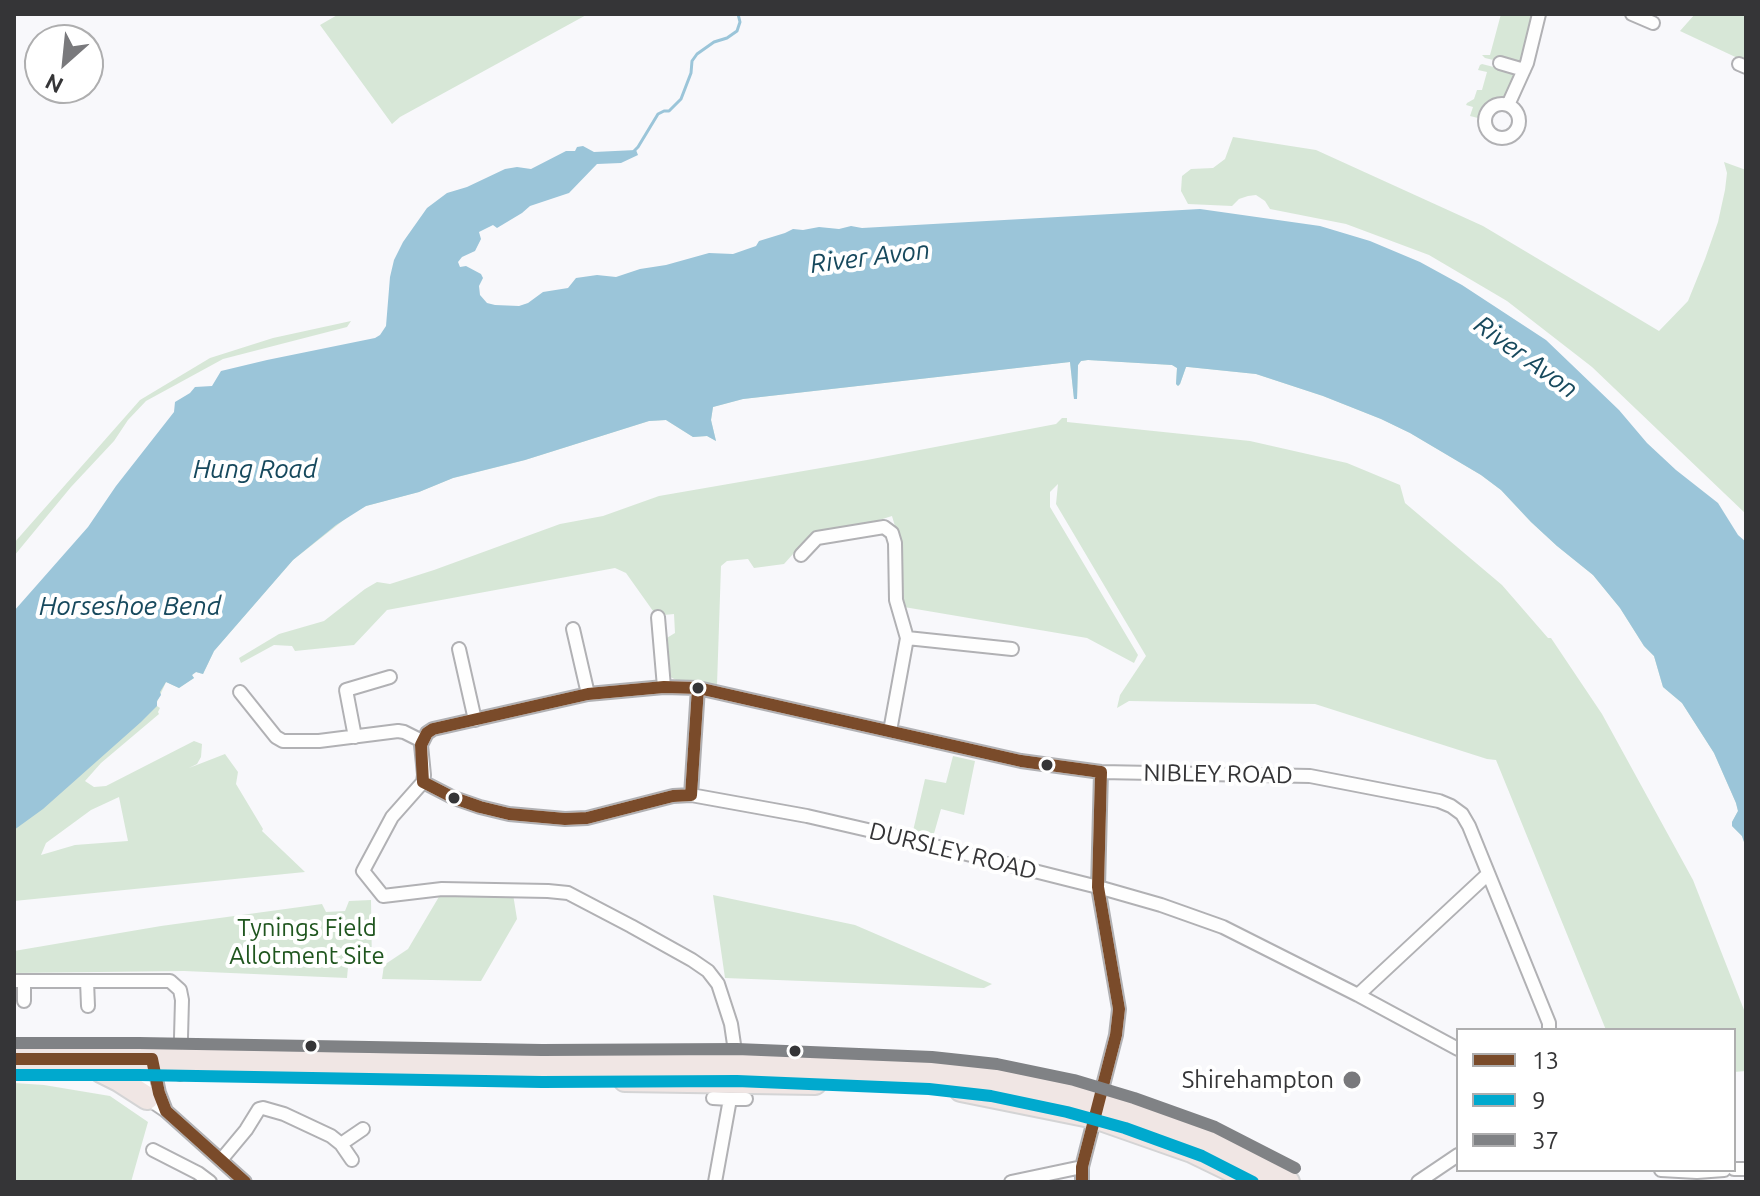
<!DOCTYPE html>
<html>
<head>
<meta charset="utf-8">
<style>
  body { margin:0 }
  #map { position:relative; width:1760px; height:1196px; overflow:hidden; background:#f8f8fb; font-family:Ubuntu,sans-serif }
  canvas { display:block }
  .frame { position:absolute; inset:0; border:16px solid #353537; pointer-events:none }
  .legend { position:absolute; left:1456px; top:1028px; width:280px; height:144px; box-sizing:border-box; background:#fff; border:2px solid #aeaeaf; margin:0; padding:10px 14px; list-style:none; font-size:24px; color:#353537 }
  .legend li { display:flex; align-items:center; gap:16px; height:40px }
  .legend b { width:40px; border:2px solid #aeaeaf }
  .north { position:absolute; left:24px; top:24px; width:80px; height:80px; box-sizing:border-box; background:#fff; border:2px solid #aeaeaf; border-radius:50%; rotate:207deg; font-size:22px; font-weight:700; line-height:32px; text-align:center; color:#353537 }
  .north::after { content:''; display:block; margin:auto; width:28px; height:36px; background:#79797c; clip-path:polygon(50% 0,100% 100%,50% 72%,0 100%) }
</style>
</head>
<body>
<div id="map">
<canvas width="1760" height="1196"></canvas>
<div class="frame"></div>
<ul class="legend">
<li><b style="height:10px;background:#7a4b2a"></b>13</li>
<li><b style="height:10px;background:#00a9ce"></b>9</li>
<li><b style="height:10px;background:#808285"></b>37</li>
</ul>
<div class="north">N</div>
</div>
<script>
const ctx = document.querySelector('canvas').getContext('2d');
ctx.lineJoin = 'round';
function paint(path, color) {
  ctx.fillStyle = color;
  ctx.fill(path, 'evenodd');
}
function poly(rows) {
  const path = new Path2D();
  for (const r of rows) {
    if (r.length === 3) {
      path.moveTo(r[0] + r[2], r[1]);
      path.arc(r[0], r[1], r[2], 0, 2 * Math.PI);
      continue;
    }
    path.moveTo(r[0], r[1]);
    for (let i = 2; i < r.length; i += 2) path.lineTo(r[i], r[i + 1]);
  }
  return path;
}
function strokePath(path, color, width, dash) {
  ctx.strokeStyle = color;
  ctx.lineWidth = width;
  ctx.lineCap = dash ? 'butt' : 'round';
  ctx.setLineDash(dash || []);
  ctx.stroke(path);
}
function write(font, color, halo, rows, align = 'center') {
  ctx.font = font + ' Ubuntu,sans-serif';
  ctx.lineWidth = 8;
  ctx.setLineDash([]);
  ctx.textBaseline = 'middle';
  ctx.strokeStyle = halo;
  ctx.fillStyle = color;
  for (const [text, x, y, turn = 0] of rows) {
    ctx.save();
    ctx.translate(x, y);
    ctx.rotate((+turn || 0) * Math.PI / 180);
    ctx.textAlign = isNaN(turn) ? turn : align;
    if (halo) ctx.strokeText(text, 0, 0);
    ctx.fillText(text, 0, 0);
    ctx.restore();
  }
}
paint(poly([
  [339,14,588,14,400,117,392,124,320,25],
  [1501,14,1534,14,1521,64,1514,65,1485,58,1482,55,1490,55],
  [1695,14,1746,14,1746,62,1680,31],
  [1482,64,1513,72,1516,76,1505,101,1492,105,1482,116,1478,118,1470,116,1473,107,1466,105,1467,103,1474,99,1477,90,1482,90,1487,72,1478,70,1480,65],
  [1233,137,1316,150,1483,226,1659,331,1688,301,1705,259,1718,222,1725,190,1727,173,1724,162,1746,170,1746,514,1592,367,1507,301,1429,255,1346,224,1270,209,1265,201,1256,195,1248,196,1239,199,1232,206,1188,204,1181,191,1182,176,1191,169,1213,168,1225,159],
  [1281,285,1746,709,1746,848,1742,836,1732,826,1732,822,1738,811,1736,803,1714,753,1682,703,1663,687,1654,656,1644,646,1620,608,1593,575,1557,546,1531,522,1501,490,1481,475,1410,433,1381,419,1323,396,1256,374,1188,367,1186,367,1180,384,1178,386,1176,384,1177,368,1172,365,1088,360,1081,361,1078,365,1077,399,1074,399,1070,362,743,399,713,407,711,420,716,441,707,436,693,437,666,420,649,421,525,460,453,478,419,492,366,506,354,512,293,560,214,651,203,674,196,672,192,675,194,678,179,688,166,682,157,702,157,706,160,708,158,712,159,714,101,763,85,781,94,787,106,786,194,741,202,744,201,757,197,764,189,768,225,754,238,772,236,784,263,829,262,831,305,872,14,901,14,777,284,484],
  [119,797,128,841,75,845,41,855,46,843,91,810],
  [351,321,347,327,223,359,146,401,128,420,114,441,71,487,14,556,14,543,140,400,210,358,273,338],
  [1062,418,1067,418,1067,422,1250,441,1347,463,1400,485,1405,503,1502,585,1548,638,1551,638,1602,714,1693,880,1746,1015,1746,1071,1734,1072,1734,1030,1606,1030,1496,760,1487,759,1315,704,1129,701,1117,708,1120,695,1146,656,1056,504,1058,484,1050,492,1050,507,1138,655,1134,663,1087,638,904,607,901,547,892,516,873,522,813,532,784,564,754,568,748,559,727,561,721,566,717,685,679,681,672,678,667,673,665,639,675,633,674,614,654,616,653,611,626,573,615,568,387,610,354,645,295,651,292,646,274,645,241,663,239,658,279,634,324,621,365,589,377,582,390,584,434,570,560,524,603,516,659,496,867,460,1056,424],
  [953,756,975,761,964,815,941,809,933,837,913,831,925,779,946,783],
  [513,894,517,919,481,981,382,979,384,965,408,949,440,895],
  [713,895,855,925,992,984,984,988,725,978],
  [371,900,372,967,348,967,347,978,184,971,14,973,14,951,161,926,322,904,326,912,345,911,349,901],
  [14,1083,44,1085,110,1096,148,1122,131,1182,14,1182]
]), '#d7e7d7');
paint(poly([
  [583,146,594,152,636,150,638,155,621,163,597,164,569,193,530,206,522,213,497,228,493,225,479,232,481,239,475,251,462,257,458,262,460,267,466,266,481,274,483,278,479,286,480,295,487,303,495,305,519,306,528,303,543,292,568,288,576,278,597,275,616,277,640,269,666,265,709,253,733,254,756,246,759,241,785,233,793,229,803,230,819,227,839,229,851,226,862,228,1200,209,1320,226,1370,241,1420,262,1462,285,1546,340,1619,410,1647,443,1676,470,1718,503,1738,535,1746,542,1746,848,1742,836,1732,826,1732,822,1738,811,1736,803,1714,753,1682,703,1663,687,1654,656,1644,646,1620,608,1593,575,1557,546,1531,522,1501,490,1481,475,1410,433,1381,419,1323,396,1256,374,1188,367,1186,367,1180,384,1178,386,1176,384,1177,368,1172,365,1088,360,1081,361,1078,365,1077,399,1074,399,1070,362,743,399,713,407,711,420,716,441,707,436,693,437,666,420,649,421,525,460,453,478,419,492,366,506,336,525,293,560,214,651,203,674,196,672,192,675,194,678,179,688,166,682,160,692,161,695,157,701,157,706,141,722,43,809,14,830,14,611,88,527,116,486,174,412,175,402,190,393,195,387,212,386,221,371,267,360,375,338,380,335,386,326,390,277,394,260,403,242,427,208,447,193,467,187,505,169,517,167,531,169,566,151,575,151,577,147]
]), '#9bc5d9');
strokePath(poly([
  [634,151,638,147,658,114,664,111,669,111,681,99,691,73,692,61,697,54,714,42,727,38,737,31,740,22,738,14]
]), '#9bc5d9', 3);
const street = poly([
  [1632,14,1653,23],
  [1500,63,1524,70],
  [1739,64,1746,67],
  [1502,121,17],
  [1508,105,1527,63,1539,14],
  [801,555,817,538,884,527,892,533,895,543,896,600,907,638],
  [658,617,664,687],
  [573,629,588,694],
  [459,649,475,720],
  [240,692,276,737,283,741,319,741,398,731,404,732,422,741],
  [890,731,907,638,1012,649],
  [355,737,346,690,390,677],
  [423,782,454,798,480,807,509,814,565,819,587,818,673,796,691,795,807,816,911,840,1098,887,1161,905,1223,927,1358,995,1458,1049],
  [691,795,698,688],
  [14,981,170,981,180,990,182,1000,180,1074],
  [24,981,24,1001],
  [87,981,88,1006],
  [1358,995,1488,874],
  [139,1059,147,1098,166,1111,245,1182],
  [152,1059,159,1093,166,1111],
  [737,1065,731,1024,718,984,708,971,692,960,631,926,568,893,548,891,442,889,383,896,363,871,392,817,423,782,424,775,421,745,427,733,433,729,588,694,664,687,698,688,1021,761,1101,772,1310,776,1439,801,1451,806,1462,814,1469,826,1549,1023,1549,1030],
  [713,1098,730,1099],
  [341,1144,363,1129],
  [153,1150,198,1173,210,1182],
  [221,1160,246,1130,259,1109,263,1108,284,1114,331,1136,341,1144,352,1160],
  [1734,1169,1746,1169],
  [1661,1170,1697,1172,1724,1170],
  [715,1182,730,1099,746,1099],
  [1011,1182,1082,1167],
  [1082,1182,1082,1167,1116,1035,1119,1009,1098,887,1101,772],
  [1418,1182,1458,1155]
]);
const highway = poly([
  [14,1059,139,1059,369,1064,542,1066,737,1065,930,1073,994,1080,1071,1096,1130,1113,1208,1141,1288,1182],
  [101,1071,119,1080,147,1098],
  [625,1080,815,1083],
  [961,1090,1095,1117,1192,1151,1256,1182]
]);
strokePath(street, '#b1b1b4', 16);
strokePath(highway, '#d4d4d5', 26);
strokePath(street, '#fefefe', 12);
strokePath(highway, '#f0e6e4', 22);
strokePath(poly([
  [664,687,698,688,691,795,673,796,587,818,565,819,509,814,480,807,454,798,423,782,421,745,427,733,433,729,588,694,664,687],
  [698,688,1021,761,1101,772],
  [14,1059,152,1059,159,1093,166,1111,245,1182],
  [1082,1182,1082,1167,1116,1035,1119,1009,1098,887,1101,772]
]), '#7a4b2a', 12);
strokePath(poly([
  [14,1075,139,1075,542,1082,737,1081,929,1089,991,1096,1067,1112,1125,1128,1202,1156,1253,1182]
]), '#00a9ce', 12);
strokePath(poly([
  [14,1043,139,1043,542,1050,737,1049,932,1057,997,1064,1074,1080,1134,1098,1215,1127,1295,1168]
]), '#808285', 12);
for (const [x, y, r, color] of [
  [698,688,7,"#353537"],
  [1047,765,7,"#353537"],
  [454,798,7,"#353537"],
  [311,1046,7,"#353537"],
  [795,1051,7,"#353537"],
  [1352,1080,10,"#79797c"]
]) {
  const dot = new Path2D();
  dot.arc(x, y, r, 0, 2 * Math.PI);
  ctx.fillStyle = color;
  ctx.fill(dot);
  strokePath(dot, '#fff', 3);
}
write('24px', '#353537', '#fff', [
  ["NIBLEY ROAD",1218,774,1],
  ["DURSLEY ROAD",953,851,14]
]);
write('24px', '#20561f', '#fff', [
  ["Tynings Field",307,928],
  ["Allotment Site",307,956]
]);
write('24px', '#353537', '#fff', [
  ["Shirehampton",1334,1080]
], 'right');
write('italic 26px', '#17495d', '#fff', [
  ["River Avon",870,257,-7],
  ["River Avon",1526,357,36],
  ["Hung Road",255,469],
  ["Horseshoe Bend",130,606]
]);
</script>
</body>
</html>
